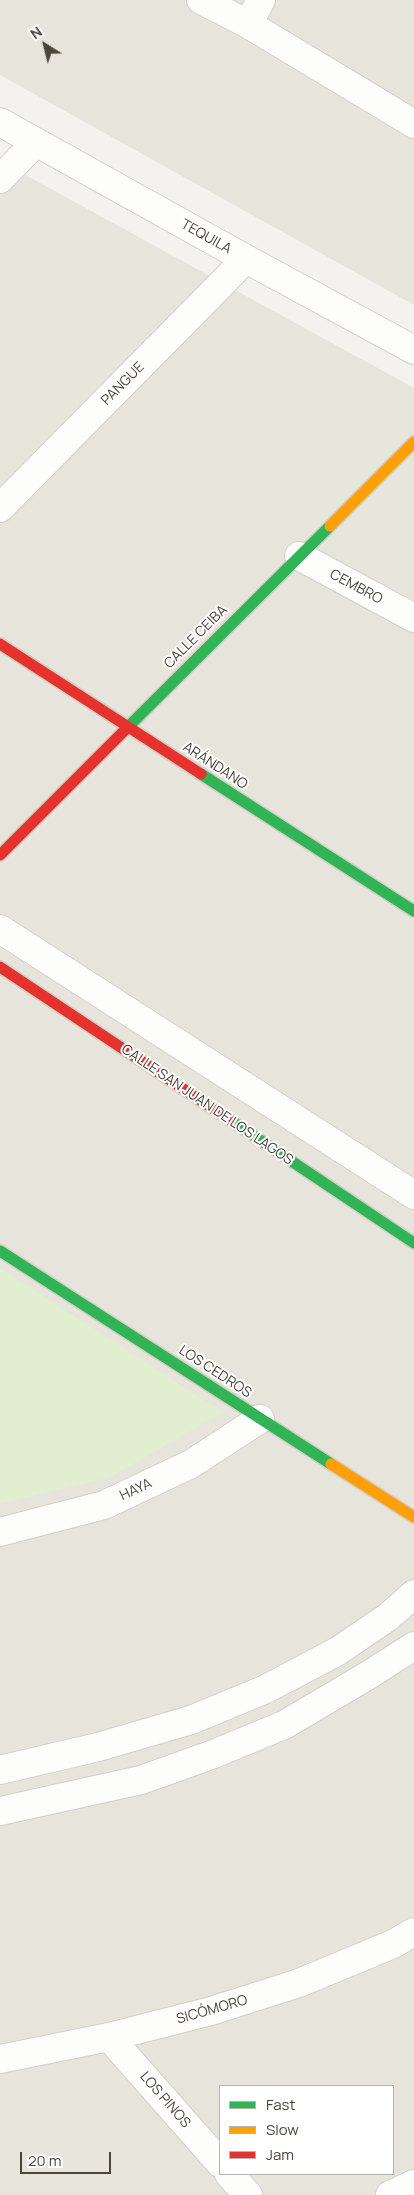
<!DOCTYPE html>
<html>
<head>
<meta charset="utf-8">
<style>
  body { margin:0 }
  #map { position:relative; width:414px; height:2195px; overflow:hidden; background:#f4f2ee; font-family:Manrope,sans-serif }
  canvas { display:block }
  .legend { position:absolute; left:219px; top:2085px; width:175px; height:90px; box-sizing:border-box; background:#fff; border:1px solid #b7b4b0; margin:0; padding:6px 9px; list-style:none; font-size:15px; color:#4b4439 }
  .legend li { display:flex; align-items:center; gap:10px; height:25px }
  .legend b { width:25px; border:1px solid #b7b4b0 }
  .north { position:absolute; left:20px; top:20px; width:50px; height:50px; -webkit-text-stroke:4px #fff; paint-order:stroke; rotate:324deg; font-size:14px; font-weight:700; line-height:20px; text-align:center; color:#4b4439 }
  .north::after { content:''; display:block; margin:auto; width:18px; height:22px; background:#4b4439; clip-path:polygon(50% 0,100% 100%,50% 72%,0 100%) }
  .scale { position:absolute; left:20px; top:2152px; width:91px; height:22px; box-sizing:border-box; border:2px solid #4b4439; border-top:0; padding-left:6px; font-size:15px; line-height:18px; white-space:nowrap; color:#4b4439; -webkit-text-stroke:4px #fff; paint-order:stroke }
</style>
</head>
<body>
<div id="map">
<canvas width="414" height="2195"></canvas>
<ul class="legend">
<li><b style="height:6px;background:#30b455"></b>Fast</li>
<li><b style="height:6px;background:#ff9f0a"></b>Slow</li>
<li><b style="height:6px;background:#e5322d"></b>Jam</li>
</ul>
<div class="north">N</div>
<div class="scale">20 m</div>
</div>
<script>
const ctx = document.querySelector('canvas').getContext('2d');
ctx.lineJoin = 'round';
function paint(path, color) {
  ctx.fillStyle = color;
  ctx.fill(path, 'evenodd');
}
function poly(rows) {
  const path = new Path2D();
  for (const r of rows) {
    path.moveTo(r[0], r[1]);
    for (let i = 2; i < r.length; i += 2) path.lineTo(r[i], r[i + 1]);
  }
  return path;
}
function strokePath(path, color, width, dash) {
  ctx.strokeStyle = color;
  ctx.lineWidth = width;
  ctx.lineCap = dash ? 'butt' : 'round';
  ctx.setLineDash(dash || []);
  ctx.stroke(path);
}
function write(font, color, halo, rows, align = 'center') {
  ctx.font = font + ' Manrope,sans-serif';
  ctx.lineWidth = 4;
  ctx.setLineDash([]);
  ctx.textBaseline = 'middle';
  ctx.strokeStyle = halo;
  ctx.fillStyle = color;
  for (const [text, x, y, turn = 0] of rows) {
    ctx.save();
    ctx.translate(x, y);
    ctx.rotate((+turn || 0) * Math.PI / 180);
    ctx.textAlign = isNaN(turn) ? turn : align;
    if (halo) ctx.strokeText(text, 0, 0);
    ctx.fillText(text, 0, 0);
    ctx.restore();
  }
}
paint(poly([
  [0,0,414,0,414,305,0,75],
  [0,161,414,388,414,2195,0,2195],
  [220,2086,393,2086,393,2174,220,2174]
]), '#e7e4dc');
paint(poly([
  [0,1268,223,1412,111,1477,0,1504]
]), '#e1eecf');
const street = poly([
  [201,0,248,24,414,124],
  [248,24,261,0],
  [0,122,246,259,414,350],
  [0,179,36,142],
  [0,508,246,259],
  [299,556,414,618],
  [0,929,414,1195],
  [0,1532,104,1505,191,1464,260,1419],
  [0,1770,98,1747,191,1720,266,1689,338,1651,388,1617,414,1594],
  [0,1811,141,1780,211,1755,284,1725,367,1676,414,1646],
  [109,2037,220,2163],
  [0,2059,109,2037,211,2011,299,1983,393,1944,414,1932],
  [229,2174,248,2195],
  [390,2195,414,2184]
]);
const fast = poly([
  [125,730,330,526],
  [201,774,414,911],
  [230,1120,414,1243],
  [0,1251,331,1464]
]);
const slow = poly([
  [330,526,414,442],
  [331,1464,414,1517]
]);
const jam = poly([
  [0,644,201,774],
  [0,855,125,730],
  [0,967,230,1120]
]);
strokePath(street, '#d2d0cb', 30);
strokePath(fast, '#d3cfc5', 14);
strokePath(slow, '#d3cfc5', 14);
strokePath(jam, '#d3cfc5', 14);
strokePath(street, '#fdfdfc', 28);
strokePath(fast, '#30b455', 11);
strokePath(slow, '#ff9f0a', 11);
strokePath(jam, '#e5322d', 11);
write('14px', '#4b4439', '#fff', [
  ["TEQUILA",206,237,29],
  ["PANGUE",123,384,-45],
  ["CEMBRO",356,587,28],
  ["CALLE CEIBA",196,637,-45],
  ["ARÁNDANO",215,766,33],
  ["CALLE SAN JUAN DE LOS LAGOS",207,1105,34],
  ["LOS CEDROS",215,1372,33],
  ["HAYA",136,1490,-25],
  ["SICÓMORO",212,2010,-16],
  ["LOS PINOS",165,2100,49]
]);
</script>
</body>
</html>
